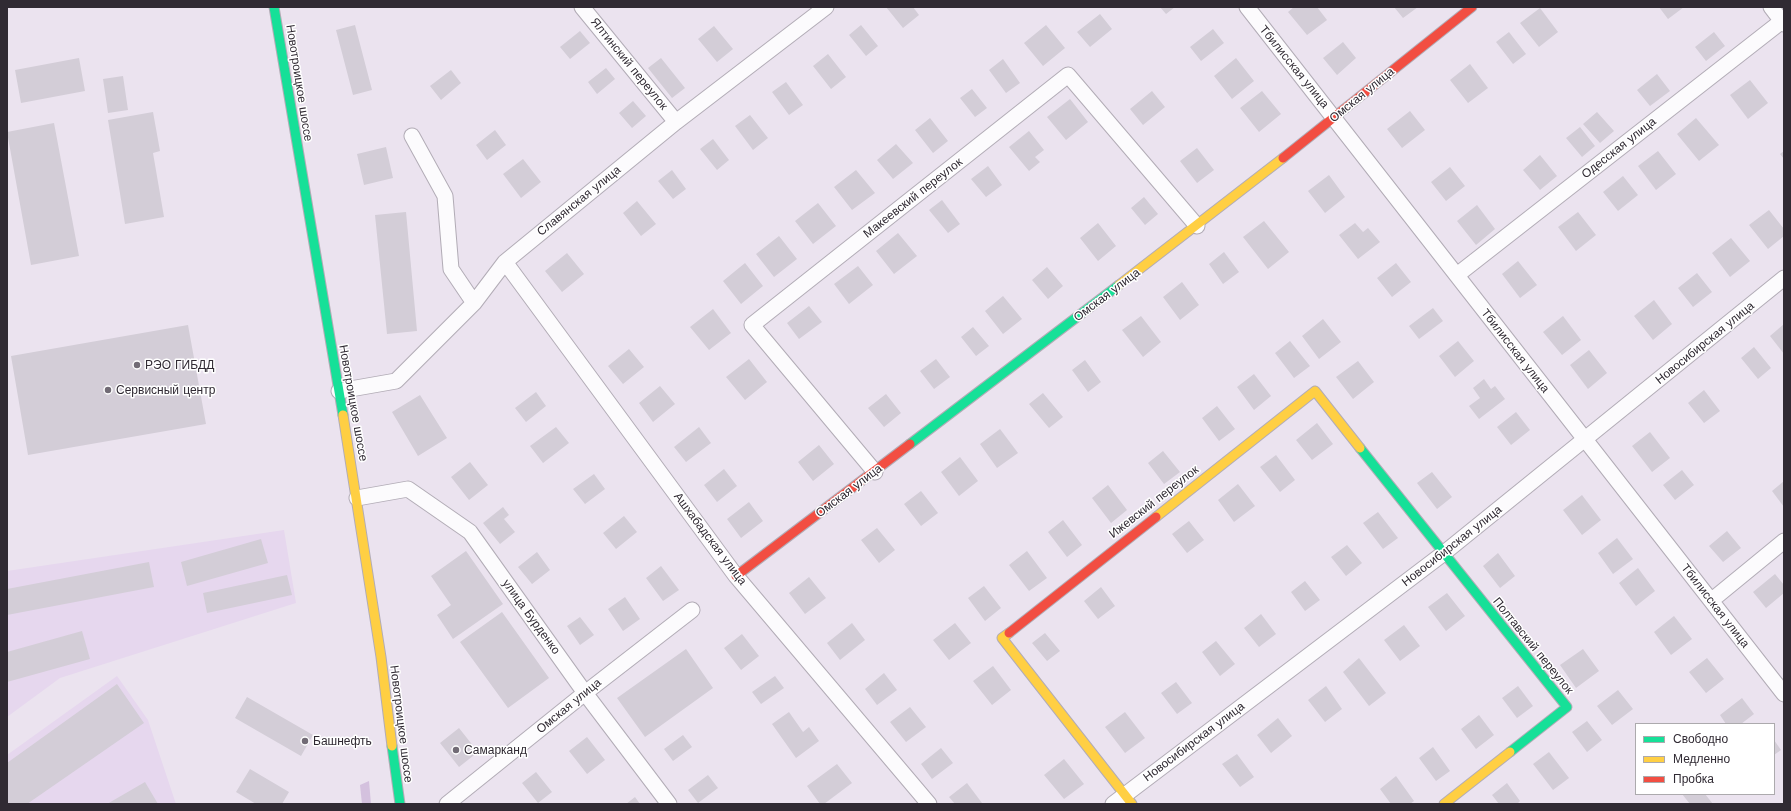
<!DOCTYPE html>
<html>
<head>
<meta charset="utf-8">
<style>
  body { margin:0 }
  #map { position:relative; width:1791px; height:811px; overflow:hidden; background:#ebe3ef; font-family:"Work Sans",sans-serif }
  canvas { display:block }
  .frame { position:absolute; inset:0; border:8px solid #302a33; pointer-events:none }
  .legend { position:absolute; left:1635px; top:723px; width:140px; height:72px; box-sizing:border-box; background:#fff; border:1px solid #acaaad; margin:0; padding:5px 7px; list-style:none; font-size:12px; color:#302a33 }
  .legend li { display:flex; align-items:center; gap:8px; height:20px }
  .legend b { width:20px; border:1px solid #acaaad }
</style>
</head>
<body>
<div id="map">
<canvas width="1791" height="811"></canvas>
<div class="frame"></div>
<ul class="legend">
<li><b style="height:5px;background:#16e098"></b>Свободно</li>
<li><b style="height:5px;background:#ffcf43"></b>Медленно</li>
<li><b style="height:5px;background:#f24e42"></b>Пробка</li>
</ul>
</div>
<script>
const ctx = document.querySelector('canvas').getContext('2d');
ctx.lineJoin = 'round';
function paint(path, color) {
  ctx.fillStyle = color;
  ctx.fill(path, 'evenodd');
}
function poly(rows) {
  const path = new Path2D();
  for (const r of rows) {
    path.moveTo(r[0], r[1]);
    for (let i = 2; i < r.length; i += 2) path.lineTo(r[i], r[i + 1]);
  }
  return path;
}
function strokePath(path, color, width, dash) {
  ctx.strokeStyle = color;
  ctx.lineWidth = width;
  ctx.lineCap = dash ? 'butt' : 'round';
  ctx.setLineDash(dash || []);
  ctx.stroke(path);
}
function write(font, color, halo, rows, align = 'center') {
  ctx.font = font + ' "Work Sans",sans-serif';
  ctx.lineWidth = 3;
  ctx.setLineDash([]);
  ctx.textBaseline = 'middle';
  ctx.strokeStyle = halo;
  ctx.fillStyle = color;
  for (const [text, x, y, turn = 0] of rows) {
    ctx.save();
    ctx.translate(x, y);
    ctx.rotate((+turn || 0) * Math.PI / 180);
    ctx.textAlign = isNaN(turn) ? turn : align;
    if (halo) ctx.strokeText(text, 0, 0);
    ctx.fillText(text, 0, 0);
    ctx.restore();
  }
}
paint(poly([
  [284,530,296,603,60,678,7,717,7,571],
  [117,676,148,720,176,804,7,804,7,755]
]), '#e6d7ee');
paint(poly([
  [369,781,371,804,362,804,360,785]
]), '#d4c1de');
paint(poly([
  [886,7,913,7,919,15,903,28],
  [1160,7,1175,7,1166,14],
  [1294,7,1317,7,1327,20,1307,35,1288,12],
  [1394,7,1418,7,1403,18],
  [1659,7,1684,7,1668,19],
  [1540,8,1558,32,1539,47,1520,23],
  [1100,14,1112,29,1090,47,1077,32],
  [355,25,372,90,353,95,336,30],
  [861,25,878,46,866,56,849,35],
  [1046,25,1065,48,1043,66,1024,43],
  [714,26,733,49,717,62,698,39],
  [1213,29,1224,43,1201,61,1190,47],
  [580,31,590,43,570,59,560,47],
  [1509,32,1526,54,1513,64,1496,42],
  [1714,32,1725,46,1706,61,1695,47],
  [1343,42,1356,58,1337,75,1323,58],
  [828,54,846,77,831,89,813,66],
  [79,58,85,91,21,103,15,70],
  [661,58,685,88,672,98,648,68],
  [1236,58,1254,81,1232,99,1214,76],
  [1003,59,1020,83,1006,93,989,70],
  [1470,64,1488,88,1468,103,1450,80],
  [606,68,615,79,597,94,588,82],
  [451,70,461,83,441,100,430,86],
  [1657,74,1670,91,1650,106,1637,90],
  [123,76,128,110,108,113,103,79],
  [1750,80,1768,103,1748,119,1730,95],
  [786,82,803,105,789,115,772,92],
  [972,89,987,108,975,117,960,98],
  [1152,91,1165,107,1143,125,1130,109],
  [1262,91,1281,114,1259,132,1240,108],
  [1070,99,1088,122,1066,140,1047,117],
  [633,101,646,116,632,128,619,113],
  [1410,111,1425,130,1402,148,1387,129],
  [153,112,160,151,153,153,164,217,125,224,108,120],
  [1597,112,1614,131,1600,143,1583,124],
  [750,115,768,138,753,150,735,126],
  [930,118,948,141,933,153,915,130],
  [1696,118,1719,145,1699,161,1677,134],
  [54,123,79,256,31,265,7,132],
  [1580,127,1595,146,1582,157,1566,138],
  [495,130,506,145,487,160,476,145],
  [1029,131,1044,150,1035,157,1040,162,1029,171,1009,147],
  [713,139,729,160,717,170,700,149],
  [896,144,913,163,893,179,877,160],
  [386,147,393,178,364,185,357,154],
  [1197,148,1214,170,1197,183,1180,161],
  [1658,151,1676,174,1656,190,1638,166],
  [1784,151,1784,159,1780,154],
  [1540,155,1557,176,1540,190,1523,170],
  [523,159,541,182,521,198,503,174],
  [988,166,1002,185,986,197,971,179],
  [1450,167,1465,186,1446,201,1431,182],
  [672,170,686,189,673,199,658,181],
  [856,170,875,193,852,210,834,187],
  [1329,175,1345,197,1325,213,1308,191],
  [1623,176,1638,195,1618,211,1603,192],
  [1144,197,1158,214,1145,225,1131,208],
  [942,200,960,224,948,233,929,210],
  [637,201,656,224,641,236,623,213],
  [818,203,836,226,813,244,795,221],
  [1477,205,1495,229,1476,245,1457,221],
  [1769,210,1784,229,1784,236,1768,249,1749,225],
  [406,212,417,331,387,334,375,215],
  [1578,212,1596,235,1576,251,1558,227],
  [1264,221,1289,252,1268,269,1243,237],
  [1098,223,1116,246,1098,261,1080,238],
  [1355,223,1363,232,1368,228,1380,242,1358,259,1339,235],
  [898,233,917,256,894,274,876,251],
  [779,236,797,259,774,277,756,254],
  [1731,238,1750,261,1730,277,1712,253],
  [1224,252,1239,272,1223,284,1209,264],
  [567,253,584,274,562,292,545,271],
  [1518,261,1537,285,1520,298,1502,274],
  [745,263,763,286,741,304,723,281],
  [1396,263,1411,282,1392,297,1377,278],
  [858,266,873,285,849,304,834,284],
  [1047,267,1063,286,1048,299,1032,280],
  [1697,273,1712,292,1693,307,1678,288],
  [1182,282,1199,305,1180,320,1163,297],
  [1003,296,1022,319,1003,334,985,311],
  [1654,300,1672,324,1653,340,1634,316],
  [809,306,822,322,799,339,787,323],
  [1433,308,1443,321,1419,339,1409,326],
  [713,309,731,333,709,350,690,327],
  [1141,316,1161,342,1143,357,1122,330],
  [1563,316,1581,340,1562,355,1543,332],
  [1323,319,1341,342,1319,359,1302,336],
  [1784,324,1784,354,1770,336],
  [188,325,206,424,28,455,11,356],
  [973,327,989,346,976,356,961,337],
  [1290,341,1310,366,1294,378,1275,353],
  [1458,341,1474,361,1455,377,1439,356],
  [1754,347,1771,368,1758,379,1741,358],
  [629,349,644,367,623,384,608,366],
  [1589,350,1607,373,1588,389,1570,365],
  [749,359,767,382,745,400,726,377],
  [936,359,950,377,934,389,920,371],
  [1085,360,1101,382,1088,392,1072,370],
  [1358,361,1374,382,1353,399,1336,377],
  [1254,374,1271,396,1254,410,1237,387],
  [1484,379,1491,389,1495,386,1505,399,1479,419,1469,406,1480,398,1473,388],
  [660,386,675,404,653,422,639,403],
  [1704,390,1720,411,1704,423,1688,403],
  [536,392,546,406,526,422,515,408],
  [1043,393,1063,417,1049,428,1029,404],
  [886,394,901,413,884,427,868,408],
  [420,395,447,438,418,456,392,412],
  [1217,406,1235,429,1219,441,1202,418],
  [1516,412,1530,430,1511,445,1497,427],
  [1317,423,1333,444,1312,460,1296,440],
  [556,427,569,443,543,463,530,446],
  [699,427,711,443,686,462,674,447],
  [1000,429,1018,453,997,468,980,444],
  [1650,432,1670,458,1652,472,1632,446],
  [819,445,834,464,813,481,798,462],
  [1163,451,1180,472,1164,484,1148,463],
  [1276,455,1295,480,1280,492,1260,467],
  [960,457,978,481,959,496,941,472],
  [470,462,488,485,469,500,451,477],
  [724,469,737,486,717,502,704,485],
  [1682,470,1694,485,1675,500,1663,485],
  [1432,472,1452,497,1437,509,1417,483],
  [594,474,605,489,585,504,573,489],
  [1784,481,1784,507,1772,491],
  [1238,484,1255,506,1234,522,1218,500],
  [1108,485,1127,510,1111,523,1092,498],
  [921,491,938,513,921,526,904,504],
  [1582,495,1601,520,1582,535,1563,510],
  [749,502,763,521,741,538,727,519],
  [503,507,509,515,504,519,515,532,500,544,483,523],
  [1378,512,1398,538,1383,549,1363,523],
  [624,516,637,532,616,549,603,533],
  [1063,520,1082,545,1067,557,1048,532],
  [1189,521,1204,540,1187,553,1172,534],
  [877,528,895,550,879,563,861,540],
  [1727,531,1741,548,1723,562,1709,546],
  [1617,538,1633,559,1613,574,1598,553],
  [261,539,268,563,187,586,181,562],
  [1347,545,1362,563,1346,576,1331,557],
  [466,551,503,604,453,639,437,615,451,605,431,576],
  [1027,551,1047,578,1029,591,1009,565],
  [537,552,550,570,532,584,518,567],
  [1498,553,1515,576,1500,588,1483,566],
  [149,562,154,587,7,615,7,589],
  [661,566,679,590,663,601,646,578],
  [1638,568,1655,591,1636,606,1619,583],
  [1775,574,1784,585,1784,593,1766,608,1753,592],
  [287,575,292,595,207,613,203,593],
  [809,577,826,598,805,614,789,593],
  [1305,581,1320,600,1305,611,1291,592],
  [984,586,1001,608,985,621,968,598],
  [1101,587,1115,606,1098,619,1084,601],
  [1447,593,1465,616,1446,631,1428,607],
  [625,597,640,619,623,631,608,609],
  [502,612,549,678,508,708,460,642],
  [1261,614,1276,634,1259,647,1244,628],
  [1674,616,1692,639,1671,655,1654,632],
  [580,617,594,635,580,645,567,626],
  [852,623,865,640,840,660,827,643],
  [955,623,971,643,949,660,933,640],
  [1404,625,1420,646,1400,661,1384,640],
  [82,631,90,659,7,682,7,652],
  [1045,633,1060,651,1047,661,1032,643],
  [742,634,759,656,741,670,724,648],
  [1216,641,1235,664,1220,676,1202,652],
  [686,649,713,688,645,737,617,698],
  [1583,649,1599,671,1576,688,1560,665],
  [1359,658,1386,693,1369,706,1343,672],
  [1707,658,1724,679,1706,693,1689,672],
  [993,666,1011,690,992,705,973,681],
  [884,673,897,690,877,705,865,689],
  [775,676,784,688,761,704,752,692],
  [1176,682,1192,703,1177,714,1161,693],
  [117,684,144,723,27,804,7,804,7,763],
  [1326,686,1342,709,1325,722,1308,700],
  [1518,686,1533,706,1517,718,1502,698],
  [1618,690,1633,709,1612,725,1597,706],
  [247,697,313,735,301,756,235,718],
  [1742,698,1754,714,1741,724,1726,724,1720,715],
  [910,707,926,727,906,742,890,722],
  [789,712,803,732,809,727,819,741,796,758,772,724],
  [1125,712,1145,738,1125,753,1105,727],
  [1479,715,1494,735,1476,749,1461,729],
  [1278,718,1292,736,1271,753,1257,735],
  [1587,721,1602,740,1587,752,1572,732],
  [459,728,478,752,459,767,440,743],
  [683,735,692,747,673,761,664,749],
  [587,737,605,760,587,774,569,751],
  [1774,740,1781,750,1774,755],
  [1433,747,1450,771,1436,781,1419,758],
  [941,748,953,763,932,779,921,764],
  [1549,752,1569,778,1553,790,1533,764],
  [1237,754,1254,777,1240,787,1222,764],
  [1064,759,1084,784,1064,799,1044,775],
  [837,764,852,783,824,804,820,804,807,786],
  [250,769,289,792,282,804,256,804,236,792],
  [536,772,552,792,538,803,522,783],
  [708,775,718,788,698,803,688,790],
  [1396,776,1414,801,1410,804,1391,804,1380,789],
  [145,782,158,804,107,804],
  [967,783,982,803,981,804,955,804,949,797],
  [1507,783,1520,801,1517,804,1499,804,1492,795],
  [1682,794,1705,794,1713,804,1690,804],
  [635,797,640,804,626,804]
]), '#d3cdd7');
const street = poly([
  [582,7,676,122],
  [1247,7,1784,694],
  [1771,7,1784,24],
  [412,136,445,196,451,269,474,303],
  [505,262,736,576,929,804],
  [1457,275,1782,21],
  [339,391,396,381,474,303,505,262,676,122,826,7],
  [875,472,752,325,1068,75,1197,226],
  [357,498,408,489,470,532,585,693,669,804],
  [1712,600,1784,541],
  [447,804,585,693,692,610],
  [1113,804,1444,553,1784,278]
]);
const fast = poly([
  [274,7,343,415],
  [910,444,1119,285],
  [1360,448,1567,707,1510,752],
  [392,746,400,804]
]);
const slow = poly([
  [1119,285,1283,158],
  [343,415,381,657,392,746],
  [1156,517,1315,391,1360,448],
  [1009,633,1002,638,1132,804],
  [1444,804,1510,752]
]);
const jam = poly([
  [1283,158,1472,7],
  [736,576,910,444],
  [1009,633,1156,517]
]);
strokePath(street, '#b2acb6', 17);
strokePath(fast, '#b2acb6', 11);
strokePath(slow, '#b2acb6', 11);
strokePath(jam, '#b2acb6', 11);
strokePath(street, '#fcfbfd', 15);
strokePath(fast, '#16e098', 9);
strokePath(slow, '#ffcf43', 9);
strokePath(jam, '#f24e42', 9);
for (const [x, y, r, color] of [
  [137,365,4,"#716b75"],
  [108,390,4,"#716b75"],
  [305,741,4,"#716b75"],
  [456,750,4,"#716b75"]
]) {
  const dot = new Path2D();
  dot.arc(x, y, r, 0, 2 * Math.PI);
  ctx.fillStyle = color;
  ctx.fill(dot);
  strokePath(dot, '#fff', 1.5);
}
write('12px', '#302a33', '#fff', [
  ["Ялтинский переулок",629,64,51],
  ["Тбилисская улица",1294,67,51],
  ["Новотроицкое шоссе",299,83,81],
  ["Омская улица",1362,95,-39],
  ["Одесская улица",1619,148,-38],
  ["Макеевский переулок",913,198,-38],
  ["Славянская улица",579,201,-39],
  ["Омская улица",1107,295,-37],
  ["Новосибирская улица",1705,343,-39],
  ["Тбилисская улица",1515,351,52],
  ["Новотроицкое шоссе",353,403,80],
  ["Омская улица",849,491,-37],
  ["Ижевский переулок",1154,502,-38],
  ["Ашхабадская улица",710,539,53],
  ["Новосибирская улица",1452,546,-38],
  ["Тбилисская улица",1715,606,52],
  ["улица Бурденко",531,617,54],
  ["Полтавский переулок",1533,646,51],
  ["Омская улица",569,706,-39],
  ["Новотроицкое шоссе",401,724,83],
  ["Новосибирская улица",1194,742,-37]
]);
write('12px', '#302a33', '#fff', [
  ["РЭО ГИБДД",145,365],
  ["Сервисный центр",116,390],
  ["Башнефть",313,741],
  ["Самарканд",464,750]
], 'left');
</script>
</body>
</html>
